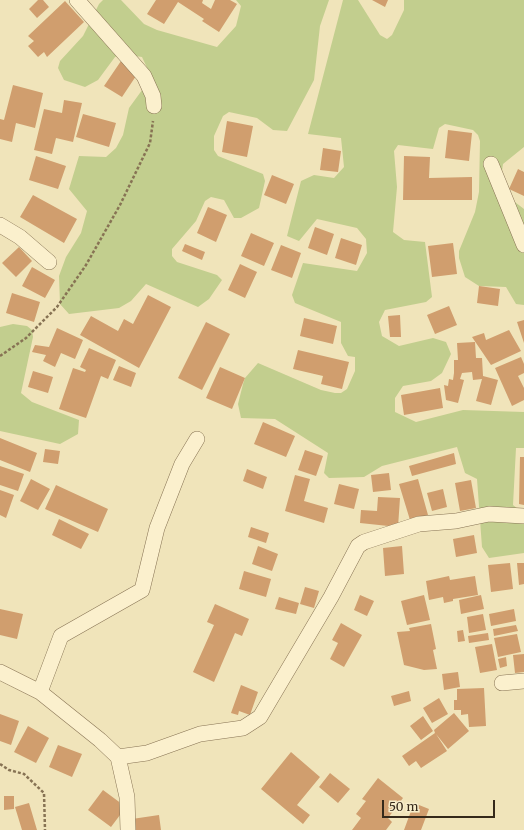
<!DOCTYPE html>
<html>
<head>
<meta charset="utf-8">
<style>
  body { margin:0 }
  #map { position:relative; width:524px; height:830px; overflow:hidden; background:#f0e4ba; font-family:Merriweather,serif }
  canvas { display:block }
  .scale { position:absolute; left:382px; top:800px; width:113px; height:18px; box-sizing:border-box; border:2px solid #35291a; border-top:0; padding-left:5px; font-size:12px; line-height:14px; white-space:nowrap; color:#35291a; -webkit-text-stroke:3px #f7edca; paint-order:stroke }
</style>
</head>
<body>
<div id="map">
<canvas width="524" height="830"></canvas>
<div class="scale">50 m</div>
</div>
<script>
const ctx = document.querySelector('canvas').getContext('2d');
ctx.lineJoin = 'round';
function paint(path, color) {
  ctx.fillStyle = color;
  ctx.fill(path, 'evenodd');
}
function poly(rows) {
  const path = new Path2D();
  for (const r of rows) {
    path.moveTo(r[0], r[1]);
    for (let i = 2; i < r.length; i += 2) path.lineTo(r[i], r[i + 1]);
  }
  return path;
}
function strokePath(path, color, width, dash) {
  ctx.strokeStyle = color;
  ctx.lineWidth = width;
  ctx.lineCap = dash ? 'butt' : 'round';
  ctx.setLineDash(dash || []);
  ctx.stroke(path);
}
paint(poly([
  [103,0,121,0,144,24,157,30,217,47,236,26,241,6,236,0,329,0,320,26,314,80,287,131,273,130,257,118,229,112,223,116,214,136,214,150,218,156,263,174,265,181,259,208,241,218,234,218,224,200,211,197,205,201,196,221,172,249,172,256,177,262,217,275,222,280,209,299,198,307,146,284,131,301,119,308,69,314,60,304,59,276,66,257,81,233,87,211,69,189,79,156,106,157,116,148,123,135,129,108,145,86,149,72,142,57,122,54,115,57,98,80,85,87,64,80,58,68,60,61,83,36,99,4],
  [343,0,358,0,380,35,387,39,392,35,404,10,404,0,524,0,524,147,503,164,500,184,507,196,524,209,524,305,516,304,506,287,479,286,465,277,459,258,459,251,475,212,479,192,480,141,478,135,473,130,445,124,439,128,433,149,398,145,394,151,397,187,393,232,404,240,425,242,432,297,426,302,385,310,379,322,382,336,399,346,433,338,446,342,451,354,442,373,431,381,403,386,395,398,395,412,416,422,463,410,524,412,524,448,516,448,513,505,524,514,524,553,489,558,482,547,477,479,465,473,457,447,382,466,364,477,329,478,324,473,328,453,275,419,241,418,238,404,243,384,245,378,258,363,321,390,335,393,341,393,347,389,355,371,355,357,348,356,341,343,341,322,295,303,292,295,303,263,357,271,367,253,366,239,357,228,317,219,299,241,287,236,301,181,314,175,334,178,344,167,341,138,308,134],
  [13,324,27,326,32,330,33,337,21,393,32,402,79,420,78,434,60,444,0,431,0,327]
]), '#c2ce8e');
paint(poly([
  [38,0,43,0,49,7,37,18,29,9],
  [156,0,203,0,202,3,211,9,215,0,230,0,237,4,219,32,202,21,204,19,178,2,164,24,147,14],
  [372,0,388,0,385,7],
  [65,1,84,22,47,57,44,52,38,57,28,46,34,41,28,36],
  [121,61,138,73,122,97,104,86],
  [13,85,43,93,35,128,16,123,12,142,0,139,0,119,4,120],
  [64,100,82,103,73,142,56,138,52,154,34,150,44,109,62,113],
  [83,114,116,123,109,147,76,137],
  [227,121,253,126,247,157,222,152],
  [448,130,472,133,469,161,445,158],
  [323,148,341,151,338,172,320,170],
  [36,156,66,166,58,189,29,180],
  [404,156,430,157,429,178,472,177,472,200,403,200],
  [518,169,524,172,524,196,509,189],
  [272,175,294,184,286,204,264,195],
  [33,195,77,219,64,243,20,217],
  [208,207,227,215,216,242,197,233],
  [315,227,334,234,327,255,308,248],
  [251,233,274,243,264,266,241,256],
  [341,238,362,245,356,265,335,258],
  [453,243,457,274,432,277,428,246],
  [185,244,205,252,202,260,182,251],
  [281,245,301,253,292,278,271,270],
  [19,247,32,261,16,277,2,263],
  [240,264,257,272,245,298,228,290],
  [32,267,55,280,45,298,22,286],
  [479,286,500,289,498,306,477,303],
  [12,293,40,302,34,322,6,313],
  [148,295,171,307,139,368,80,335,91,316,118,331,124,319,133,324],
  [449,306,457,325,435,334,427,315],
  [400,315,401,337,390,337,388,316],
  [304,318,337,326,333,344,300,336],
  [524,320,524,343,517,322],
  [206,322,230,334,202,390,178,378],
  [57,328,83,340,75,359,61,353,55,367,43,361,46,355,32,352,35,345,49,347],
  [509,330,521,351,491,365,472,337,484,333,486,340],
  [475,342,476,358,482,358,483,376,498,380,491,405,476,401,482,379,473,380,472,372,462,373,460,379,464,380,458,403,446,400,444,385,448,386,449,379,453,380,454,373,454,360,458,360,457,343],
  [89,348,116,360,108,379,101,376,86,418,59,409,73,368,85,372,86,370,80,367],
  [298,350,349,362,342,389,321,384,323,376,293,369],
  [521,357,524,364,524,373,518,376,524,388,524,400,512,406,495,368],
  [119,366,136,373,131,387,113,380],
  [220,367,245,378,232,409,206,398],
  [33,371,53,377,48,393,28,387],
  [440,388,443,408,404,415,401,395],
  [263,422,295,436,286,457,254,444],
  [0,438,37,453,30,472,0,460],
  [45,449,60,451,58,464,43,462],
  [305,450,323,456,316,476,298,470],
  [454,453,456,464,412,476,409,466],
  [520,457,524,457,524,505,519,504],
  [0,466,24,474,18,491,0,485],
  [247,469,267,477,263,489,243,481],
  [389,473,391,490,373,492,371,475],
  [295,475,310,479,304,501,328,508,324,523,285,511],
  [31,479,50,489,38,510,20,501],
  [418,479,428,515,410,520,399,484],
  [471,480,476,508,460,511,455,483],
  [339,484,359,489,354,509,334,504],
  [56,485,108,509,98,532,45,509],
  [443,489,447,507,432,511,427,493],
  [0,490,14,495,6,518,0,515],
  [378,497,400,498,398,527,360,523,361,510,377,511],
  [59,519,89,534,81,549,52,535],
  [251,527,269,533,266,543,248,537],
  [474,535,477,553,456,557,453,539],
  [258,546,278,554,272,571,252,564],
  [402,546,404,574,385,576,383,548],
  [510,563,513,589,491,592,488,565],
  [517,563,524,563,524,584,519,585],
  [244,571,271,579,266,597,239,589],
  [449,576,450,580,475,576,478,595,453,599,453,601,444,603,443,597,429,600,426,581],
  [305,587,319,591,314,608,300,604],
  [360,595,374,601,367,616,354,610],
  [424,595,430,620,407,625,401,601],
  [481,595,484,609,461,614,459,600],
  [279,597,299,603,296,614,275,609],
  [215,604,249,619,242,636,235,633,214,682,193,672,214,625,207,622],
  [0,609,23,614,17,639,0,635],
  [514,609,516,621,491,626,489,614],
  [483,614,486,630,469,633,467,617],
  [341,623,362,635,344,667,330,659,338,643,332,640],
  [431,624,436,649,433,650,437,669,424,670,404,665,397,632,410,631,409,628],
  [516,625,518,631,494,636,493,629],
  [463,630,465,641,458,642,457,631],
  [488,633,489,640,469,643,468,636],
  [517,634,521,652,498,657,494,638],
  [492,644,497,670,480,673,475,647],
  [524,654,524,672,515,673,513,655],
  [506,657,507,666,500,668,498,659],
  [458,672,460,687,444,690,442,674],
  [241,685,258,692,250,715,239,711,238,715,231,713],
  [484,688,486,726,469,727,468,714,461,715,461,710,454,710,454,700,457,700,457,689],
  [409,691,411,701,394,706,391,696],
  [439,698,448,714,432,723,423,708],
  [454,713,469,731,448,749,436,734,447,751,421,768,416,761,409,766,402,756,435,733,434,730],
  [0,714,19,721,11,745,0,741],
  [423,716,433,731,421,740,410,726],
  [28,726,49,738,36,763,14,752],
  [58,745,82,754,72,777,49,767],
  [291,752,320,777,297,805,310,815,303,824,261,789],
  [330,773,350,789,338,803,319,787],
  [378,778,403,798,388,818,392,822,386,830,352,830,361,818,356,814,366,801,362,799],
  [103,790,126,807,111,827,88,810],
  [4,796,14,796,14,809,4,810],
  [29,803,37,830,22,830,15,807],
  [414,803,429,809,421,830,404,830],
  [159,815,161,830,133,830,132,819]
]), '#d09e6e');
const minor = poly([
  [77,0,144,76,153,96,154,106],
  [491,164,524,245],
  [0,225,20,237,49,262],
  [0,672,40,692,100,740,118,757,127,797,128,830],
  [502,683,524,681],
  [40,692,61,636,142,590,157,528,182,464,197,439],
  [118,757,147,753,200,734,243,728,260,717,331,597,358,546,364,542,419,524,456,521,489,514,524,516]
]);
strokePath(minor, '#877354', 16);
strokePath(poly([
  [0,356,26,338,57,307,86,265,120,205,150,143,153,121],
  [0,764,9,770,24,774,44,793,45,830]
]), '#877354', 2.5, [3, 2]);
strokePath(minor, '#fbf0cd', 15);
</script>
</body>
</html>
